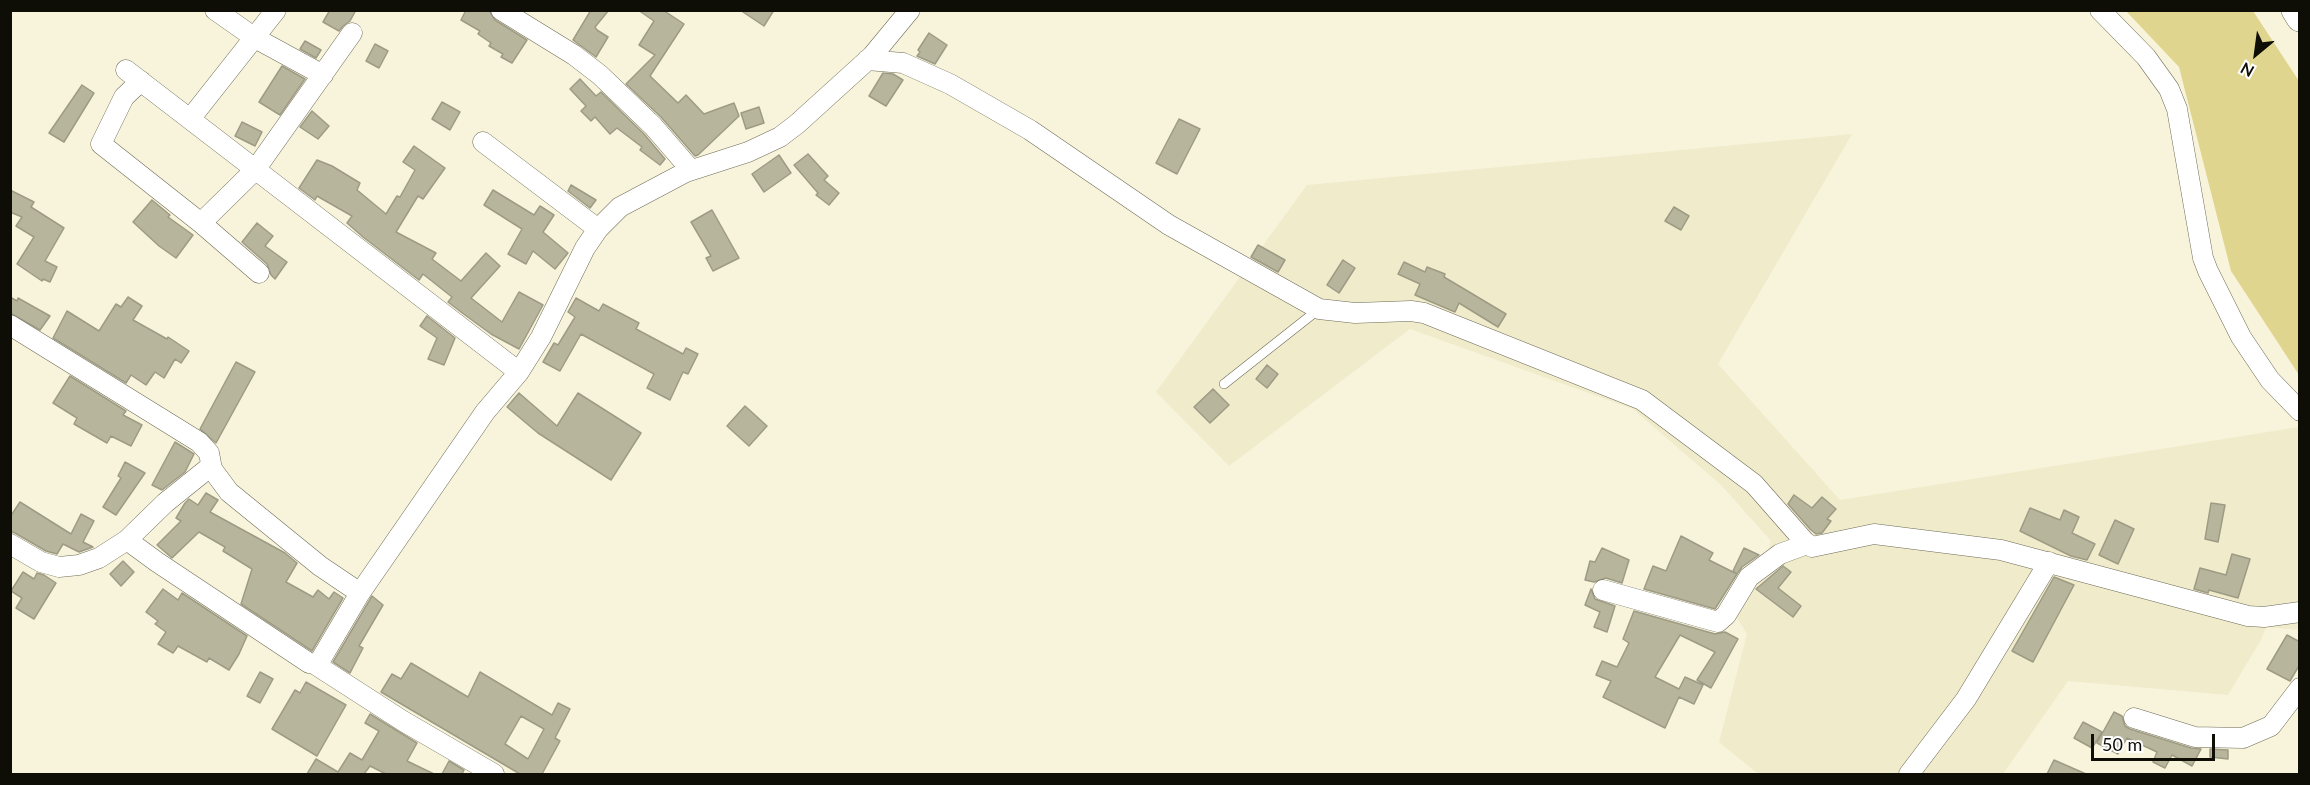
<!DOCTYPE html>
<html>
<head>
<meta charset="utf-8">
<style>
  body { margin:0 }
  #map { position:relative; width:2310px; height:785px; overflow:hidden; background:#f8f4dc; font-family:Lato,sans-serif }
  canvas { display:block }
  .frame { position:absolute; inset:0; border:12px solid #0f0e06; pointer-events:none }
  .north { position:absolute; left:2226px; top:24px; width:60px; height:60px; -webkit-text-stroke:4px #fff; paint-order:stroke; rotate:209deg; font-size:16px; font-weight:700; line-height:24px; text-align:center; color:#0f0e06 }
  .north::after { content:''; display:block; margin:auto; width:21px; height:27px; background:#0f0e06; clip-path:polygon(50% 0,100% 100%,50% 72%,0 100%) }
  .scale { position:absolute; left:2091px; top:734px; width:124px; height:27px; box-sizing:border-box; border:3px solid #0f0e06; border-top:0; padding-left:8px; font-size:18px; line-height:21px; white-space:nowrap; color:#0f0e06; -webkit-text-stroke:4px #fff; paint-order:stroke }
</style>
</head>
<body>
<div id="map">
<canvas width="2310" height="785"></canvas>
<div class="frame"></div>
<div class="north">N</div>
<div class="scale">50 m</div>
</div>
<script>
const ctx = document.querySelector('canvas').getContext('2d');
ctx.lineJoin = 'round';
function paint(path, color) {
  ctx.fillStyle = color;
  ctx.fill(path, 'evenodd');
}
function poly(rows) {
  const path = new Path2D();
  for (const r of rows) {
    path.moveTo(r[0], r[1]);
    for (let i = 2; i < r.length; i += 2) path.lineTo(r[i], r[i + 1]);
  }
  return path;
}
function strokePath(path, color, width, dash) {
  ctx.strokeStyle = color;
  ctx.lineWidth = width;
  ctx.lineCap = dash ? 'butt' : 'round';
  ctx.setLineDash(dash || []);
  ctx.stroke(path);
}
paint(poly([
  [1852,134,1718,364,1840,500,2299,427,2299,630,2266,627,2261,640,2228,695,2068,681,2003,774,1758,774,1719,742,1747,634,1735,615,1767,556,1771,541,1721,485,1633,409,1410,329,1229,466,1156,392,1307,185]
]), '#f0ebcb');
paint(poly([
  [2126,11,2253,11,2299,81,2299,375,2231,271,2179,67]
]), '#e0d58e');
const building = poly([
  [330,10,356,10,350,21,343,26,339,31,323,22,330,10],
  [466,10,489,10,495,20,527,40,512,63,501,57,503,54,489,46,491,43,478,34,480,31,461,20,466,10],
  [591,10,609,10,595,27,597,30,608,37,596,57,573,40,591,10],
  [638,10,663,10,684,24,650,76,678,103,686,95,704,114,734,103,739,116,698,155,695,156,661,117,626,84,655,55,639,45,654,21,638,10],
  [740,10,774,10,764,26,740,10],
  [929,33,947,45,935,64,917,56,920,52,918,50,929,33],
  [305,41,321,50,316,58,300,49,305,41],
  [375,44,388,51,379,68,366,61,375,44],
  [282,66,305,79,280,115,259,102,282,66],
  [883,73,893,74,903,80,886,106,869,96,883,73],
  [580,79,596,96,601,92,644,134,665,159,660,165,640,150,642,147,617,128,610,134,595,117,591,121,581,111,586,106,570,89,580,79],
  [82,85,94,93,64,142,49,133,82,85],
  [442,102,460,112,450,130,432,119,442,102],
  [759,107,764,123,746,129,741,113,759,107],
  [312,111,329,126,318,139,300,127,312,111],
  [1179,119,1200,129,1177,174,1156,163,1179,119],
  [242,122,262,132,255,146,235,136,242,122],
  [414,146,445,168,423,199,418,196,396,232,436,253,432,259,461,281,486,253,500,266,471,298,502,322,519,292,543,305,519,349,491,334,465,315,448,302,452,297,423,274,419,280,363,237,347,223,352,216,317,196,315,200,299,188,317,160,332,166,360,183,357,190,386,214,397,196,400,197,415,170,403,162,414,146],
  [808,154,828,176,824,180,839,193,829,205,816,195,818,193,794,165,808,154],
  [779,155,791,173,764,192,752,174,779,155],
  [571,185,596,200,590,208,568,191,571,185],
  [10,190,34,202,31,207,64,228,45,261,57,267,50,282,43,279,42,281,17,264,34,237,16,226,22,217,10,212,10,190],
  [493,190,534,215,540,206,554,215,543,232,568,253,555,269,533,251,526,264,508,254,522,229,484,205,493,190],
  [152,200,170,215,168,217,193,235,176,258,159,246,133,222,152,200],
  [1674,207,1689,216,1681,230,1665,221,1674,207],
  [712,210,739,258,713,271,706,258,711,256,691,222,712,210],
  [257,223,273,236,265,246,287,262,275,279,271,275,267,264,242,242,257,223],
  [1258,245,1285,260,1278,272,1251,257,1258,245],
  [1343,260,1355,268,1339,293,1327,285,1343,260],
  [1404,262,1425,272,1427,267,1445,274,1444,277,1506,314,1498,327,1459,303,1455,312,1415,295,1420,284,1398,274,1404,262],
  [10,297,17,301,18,298,50,316,40,330,10,313,10,297],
  [128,297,142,306,133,320,167,339,168,337,189,351,181,363,175,359,164,378,155,372,146,385,131,375,126,383,53,338,67,311,99,331,116,304,121,307,128,297],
  [576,298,599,311,603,304,639,323,636,329,683,354,686,348,698,354,688,374,683,372,670,400,647,388,654,374,581,334,560,371,543,362,554,343,558,345,575,317,568,312,576,298],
  [427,316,455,338,444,365,428,359,437,338,420,326,427,316],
  [236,362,255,372,216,443,200,429,236,362],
  [1267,365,1278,374,1267,388,1256,379,1267,365],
  [70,376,126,411,123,415,142,425,131,446,111,436,107,443,74,424,77,418,53,403,70,376],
  [1213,389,1229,405,1210,423,1194,407,1213,389],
  [519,393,557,426,578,393,641,433,611,480,538,433,507,407,519,393],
  [745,406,767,426,749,446,727,426,745,406],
  [175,442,194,454,185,472,162,490,152,485,175,442],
  [125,462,145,473,116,515,103,507,121,478,118,476,125,462],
  [206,493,218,500,210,512,285,553,297,563,286,582,313,597,318,590,329,599,334,592,343,598,312,651,241,604,252,569,223,551,225,547,199,532,172,558,157,545,181,521,176,518,185,503,189,499,198,505,206,493],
  [1794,495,1812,508,1822,497,1836,509,1827,519,1831,521,1822,533,1816,534,1810,529,1788,504,1794,495],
  [20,502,71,534,81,514,94,521,83,542,93,547,79,552,63,544,57,554,46,551,15,533,10,531,10,517,20,502],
  [2211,503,2225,505,2218,542,2205,539,2211,503],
  [2030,508,2060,520,2064,510,2079,517,2072,533,2095,544,2087,560,2071,556,2020,531,2030,508],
  [2115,520,2134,529,2118,564,2099,555,2115,520],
  [1681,536,1713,553,1709,560,1737,574,1715,609,1644,589,1653,566,1666,571,1681,536],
  [1602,548,1629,560,1622,583,1606,578,1594,582,1585,580,1590,561,1595,562,1602,548],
  [1744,548,1759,555,1742,567,1737,574,1733,571,1744,548],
  [2232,554,2250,559,2238,598,2209,590,2208,593,2194,589,2200,568,2226,575,2232,554],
  [123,561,134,572,121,586,110,574,123,561],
  [1783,566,1791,572,1778,588,1801,606,1793,617,1756,589,1783,566],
  [23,572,34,579,37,573,44,575,56,583,34,619,16,608,22,598,11,591,23,572],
  [2054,577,2074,585,2033,662,2012,651,2054,577],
  [163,589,178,600,182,593,247,636,239,654,229,670,209,658,207,662,178,646,173,653,158,644,166,632,155,624,158,621,146,612,163,589],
  [1591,589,1595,599,1615,606,1607,632,1594,627,1600,612,1585,605,1591,589],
  [372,596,383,605,359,646,363,648,350,673,333,662,372,596],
  [1634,611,1715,634,1725,632,1738,639,1711,688,1697,680,1715,652,1680,635,1655,677,1679,689,1685,677,1703,685,1694,704,1679,697,1665,728,1603,697,1611,681,1596,675,1602,661,1617,667,1629,643,1623,639,1634,611],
  [2287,635,2300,642,2300,664,2290,681,2267,669,2287,635],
  [411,663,468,697,480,672,552,715,558,703,570,709,555,738,560,741,542,774,520,774,381,692,392,674,401,679,411,663],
  [521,716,544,729,528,759,505,744,521,716],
  [260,672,273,679,260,703,247,696,260,672],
  [306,682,346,705,317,756,272,729,295,690,300,693,306,682],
  [2114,712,2122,716,2125,726,2130,729,2191,748,2201,749,2192,766,2172,755,2165,768,2153,762,2157,752,2127,738,2118,754,2097,743,2114,712],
  [370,714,417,743,407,761,434,774,386,774,370,766,364,774,307,774,316,759,338,772,350,753,362,760,379,731,365,723,370,714],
  [2083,722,2102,732,2092,748,2074,738,2083,722],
  [2210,749,2228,750,2228,759,2210,757,2210,749],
  [2054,760,2086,774,2047,774,2054,760],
  [449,761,464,770,462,774,442,774,449,761]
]);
paint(building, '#b8b59d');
strokePath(building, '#9e9b84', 1.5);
const service = poly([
  [1224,384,1319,309]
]);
const minor = poly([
  [215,10,255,38,323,75],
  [501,10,574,55,600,75,653,126,691,170],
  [2100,10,2146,57,2169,89,2177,109,2203,258,2208,271,2241,337,2270,380,2300,411],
  [867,60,903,63,950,84,1030,130,1169,225,1319,309,1355,313,1411,311,1424,313,1642,400,1754,484,1805,542,1812,547,1874,534,2001,550,2248,616,2264,617,2300,612],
  [126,70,519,372],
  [141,81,124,97,101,144,201,223,259,273],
  [190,119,276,10],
  [483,142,598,229],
  [201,223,255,170,352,33],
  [10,325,199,442,209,453,212,469,229,492,320,566,360,593],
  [127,540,165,503,211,466],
  [10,544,41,562,59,567,79,565,99,558,127,540,157,562,309,663,318,664,360,593,485,412,519,372,541,337,585,248,598,229,620,207,686,172,748,152,780,137,797,124,872,56,910,10],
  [1603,590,1718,622,1726,615,1749,577,1780,554,1807,544],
  [316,665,403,721,494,774],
  [2134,718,2195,737,2243,738,2271,726,2300,688],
  [1909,774,1966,699,2049,562]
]);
const secondary = poly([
  [2295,10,2300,18]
]);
strokePath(service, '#6e6b56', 10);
strokePath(minor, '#6e6b56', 21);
strokePath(secondary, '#6e6b56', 28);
strokePath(service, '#fff', 9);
strokePath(minor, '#fff', 20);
strokePath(secondary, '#fff', 27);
</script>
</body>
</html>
